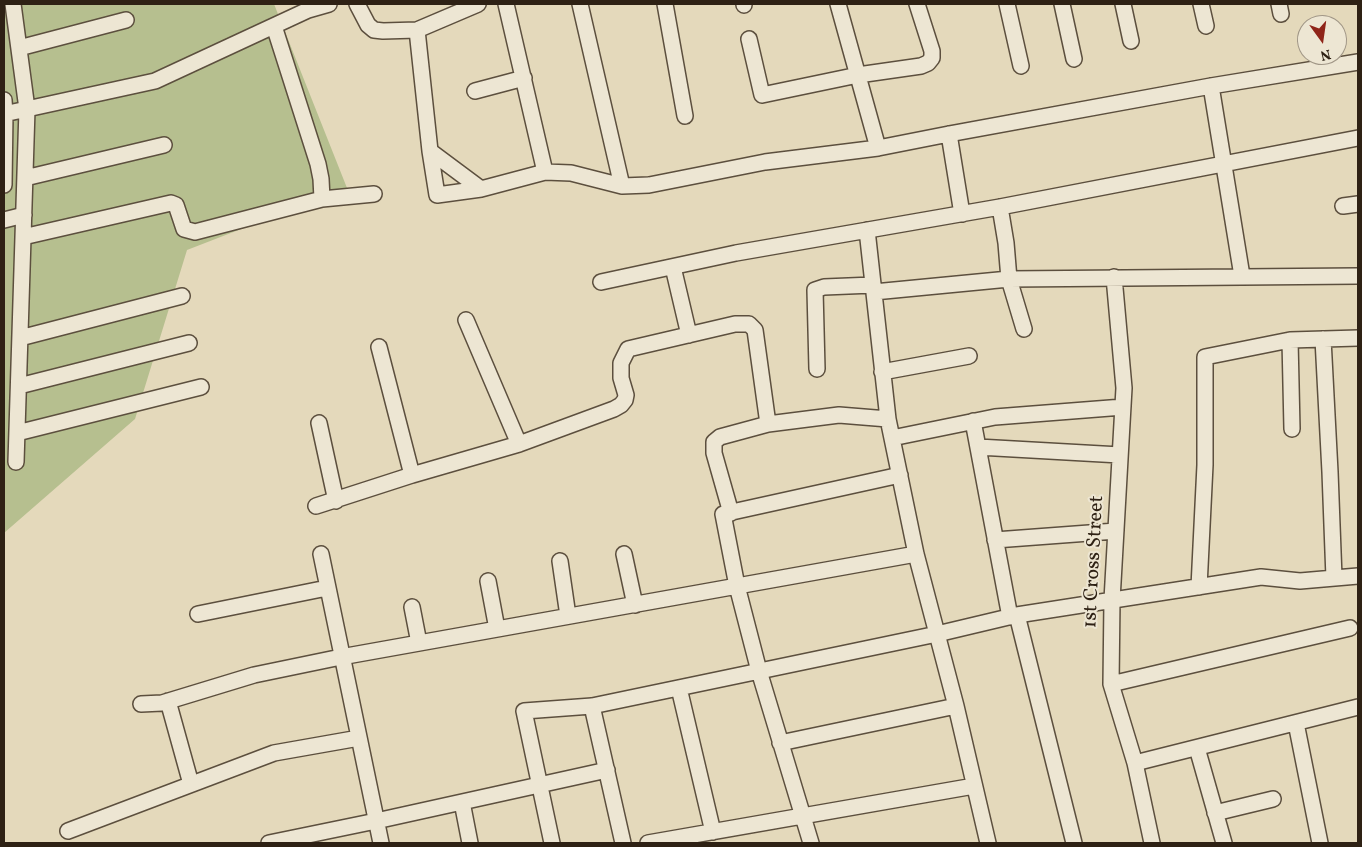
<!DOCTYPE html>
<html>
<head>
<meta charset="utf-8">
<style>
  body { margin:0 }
  #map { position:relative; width:1362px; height:847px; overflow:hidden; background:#e4d9bb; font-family:Vollkorn,serif }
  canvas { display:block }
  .frame { position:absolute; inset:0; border:5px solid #2e2114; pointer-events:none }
  .north { position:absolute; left:1297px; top:15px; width:50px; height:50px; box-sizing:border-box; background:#ede6d3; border:1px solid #a19787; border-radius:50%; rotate:166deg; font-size:14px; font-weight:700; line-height:20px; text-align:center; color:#2e2114 }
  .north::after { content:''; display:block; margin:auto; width:18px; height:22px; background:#8f2418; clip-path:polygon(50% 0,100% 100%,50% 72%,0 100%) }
</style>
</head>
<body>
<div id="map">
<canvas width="1362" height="847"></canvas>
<div class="frame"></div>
<div class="north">N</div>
</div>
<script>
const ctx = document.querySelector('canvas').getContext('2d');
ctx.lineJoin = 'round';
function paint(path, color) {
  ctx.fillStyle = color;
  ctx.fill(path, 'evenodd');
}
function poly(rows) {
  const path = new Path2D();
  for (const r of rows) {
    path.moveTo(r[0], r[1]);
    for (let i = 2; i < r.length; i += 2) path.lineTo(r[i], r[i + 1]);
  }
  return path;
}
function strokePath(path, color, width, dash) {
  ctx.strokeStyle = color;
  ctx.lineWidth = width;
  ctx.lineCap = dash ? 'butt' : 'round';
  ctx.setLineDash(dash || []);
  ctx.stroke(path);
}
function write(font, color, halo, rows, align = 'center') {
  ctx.font = font + ' Vollkorn,serif';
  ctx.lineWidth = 4;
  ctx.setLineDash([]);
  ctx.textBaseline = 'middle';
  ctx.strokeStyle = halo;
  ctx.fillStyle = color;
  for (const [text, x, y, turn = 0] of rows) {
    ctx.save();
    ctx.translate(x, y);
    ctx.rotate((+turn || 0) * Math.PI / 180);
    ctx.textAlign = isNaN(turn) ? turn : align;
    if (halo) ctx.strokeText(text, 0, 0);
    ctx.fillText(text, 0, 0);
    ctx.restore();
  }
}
paint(poly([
  [4,4,274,4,347,188,187,250,135,419,4,533]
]), '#b6bf8f');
const street = poly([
  [13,4,27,109,16,462],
  [357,4,368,25,374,30,383,31,417,30,478,4],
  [506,4,545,172],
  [580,4,622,186],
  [665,4,685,116],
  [744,4,744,5],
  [838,4,878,148],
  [1007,4,1021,66],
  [1062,4,1074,59],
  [1123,4,1131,41],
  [1201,4,1206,26],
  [1279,4,1281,14],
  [274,26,318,164,321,179,322,199],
  [417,30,430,151,437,195,481,189,545,172,571,173,622,186,649,185,765,162,878,148,949,134,1211,86,1358,62],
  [749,39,762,95,858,75,921,66,928,63,932,58,932,51,917,4],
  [19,48,126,20],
  [1211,86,1242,276],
  [475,91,524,78],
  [4,100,5,114,4,185],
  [4,114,155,81,308,10,329,4],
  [949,134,962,214],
  [430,151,481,189],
  [25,178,164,145],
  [1343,206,1358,204],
  [1000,207,1006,243,1009,279,1358,276],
  [4,220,24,215],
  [867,230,888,419,916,554,956,706,988,843],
  [23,237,171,203,176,205,184,229,195,232,322,199,374,194],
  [673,267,689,335],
  [1114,277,1124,388,1112,600,1111,684,1135,763,1152,843],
  [601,282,736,253,1000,207,1358,138],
  [874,292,1009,279,1024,329],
  [466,320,519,444],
  [20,338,182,296],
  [1323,339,1330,472,1334,578],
  [1290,340,1292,429],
  [379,347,412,475],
  [817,369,815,290,824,287,873,285],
  [882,372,969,356],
  [19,386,189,343],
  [973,421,1010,617],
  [319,423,336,501],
  [17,433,201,387],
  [892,438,995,417,1123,407],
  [978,447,1120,455],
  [316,506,412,475,519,444,614,409,621,405,625,400,626,395,621,378,621,363,628,349,735,324,749,324,755,330,768,424],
  [731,513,714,453,714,442,720,437,768,424,839,415,888,419],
  [995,540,1116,531],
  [321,554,381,843],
  [624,554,635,605],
  [560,561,568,616],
  [488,581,497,629],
  [1199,587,1205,465,1205,357,1290,340,1358,338],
  [412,607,419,643],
  [198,614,327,588],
  [1017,615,1074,843],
  [1111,684,1350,628],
  [679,688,713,832],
  [168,701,191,784],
  [141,704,162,703,254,675,341,657,916,554],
  [592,706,623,843],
  [1296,723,1320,843],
  [780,743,956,706],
  [1197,748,1224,843],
  [1135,763,1358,707],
  [462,802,470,843],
  [1215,813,1273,799],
  [68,831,274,753,359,738],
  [269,843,376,821,607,770],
  [552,843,524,711,592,706,937,634,1017,615,1261,577,1300,581,1358,576],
  [648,843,974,786],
  [811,843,759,671,737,586,723,514,900,475]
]);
strokePath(street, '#5c4f3e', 18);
strokePath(street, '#ede6d3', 15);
write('20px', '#2e2114', '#ede6d3', [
  ["1st Cross Street",1095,562,-87]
]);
</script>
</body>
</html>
